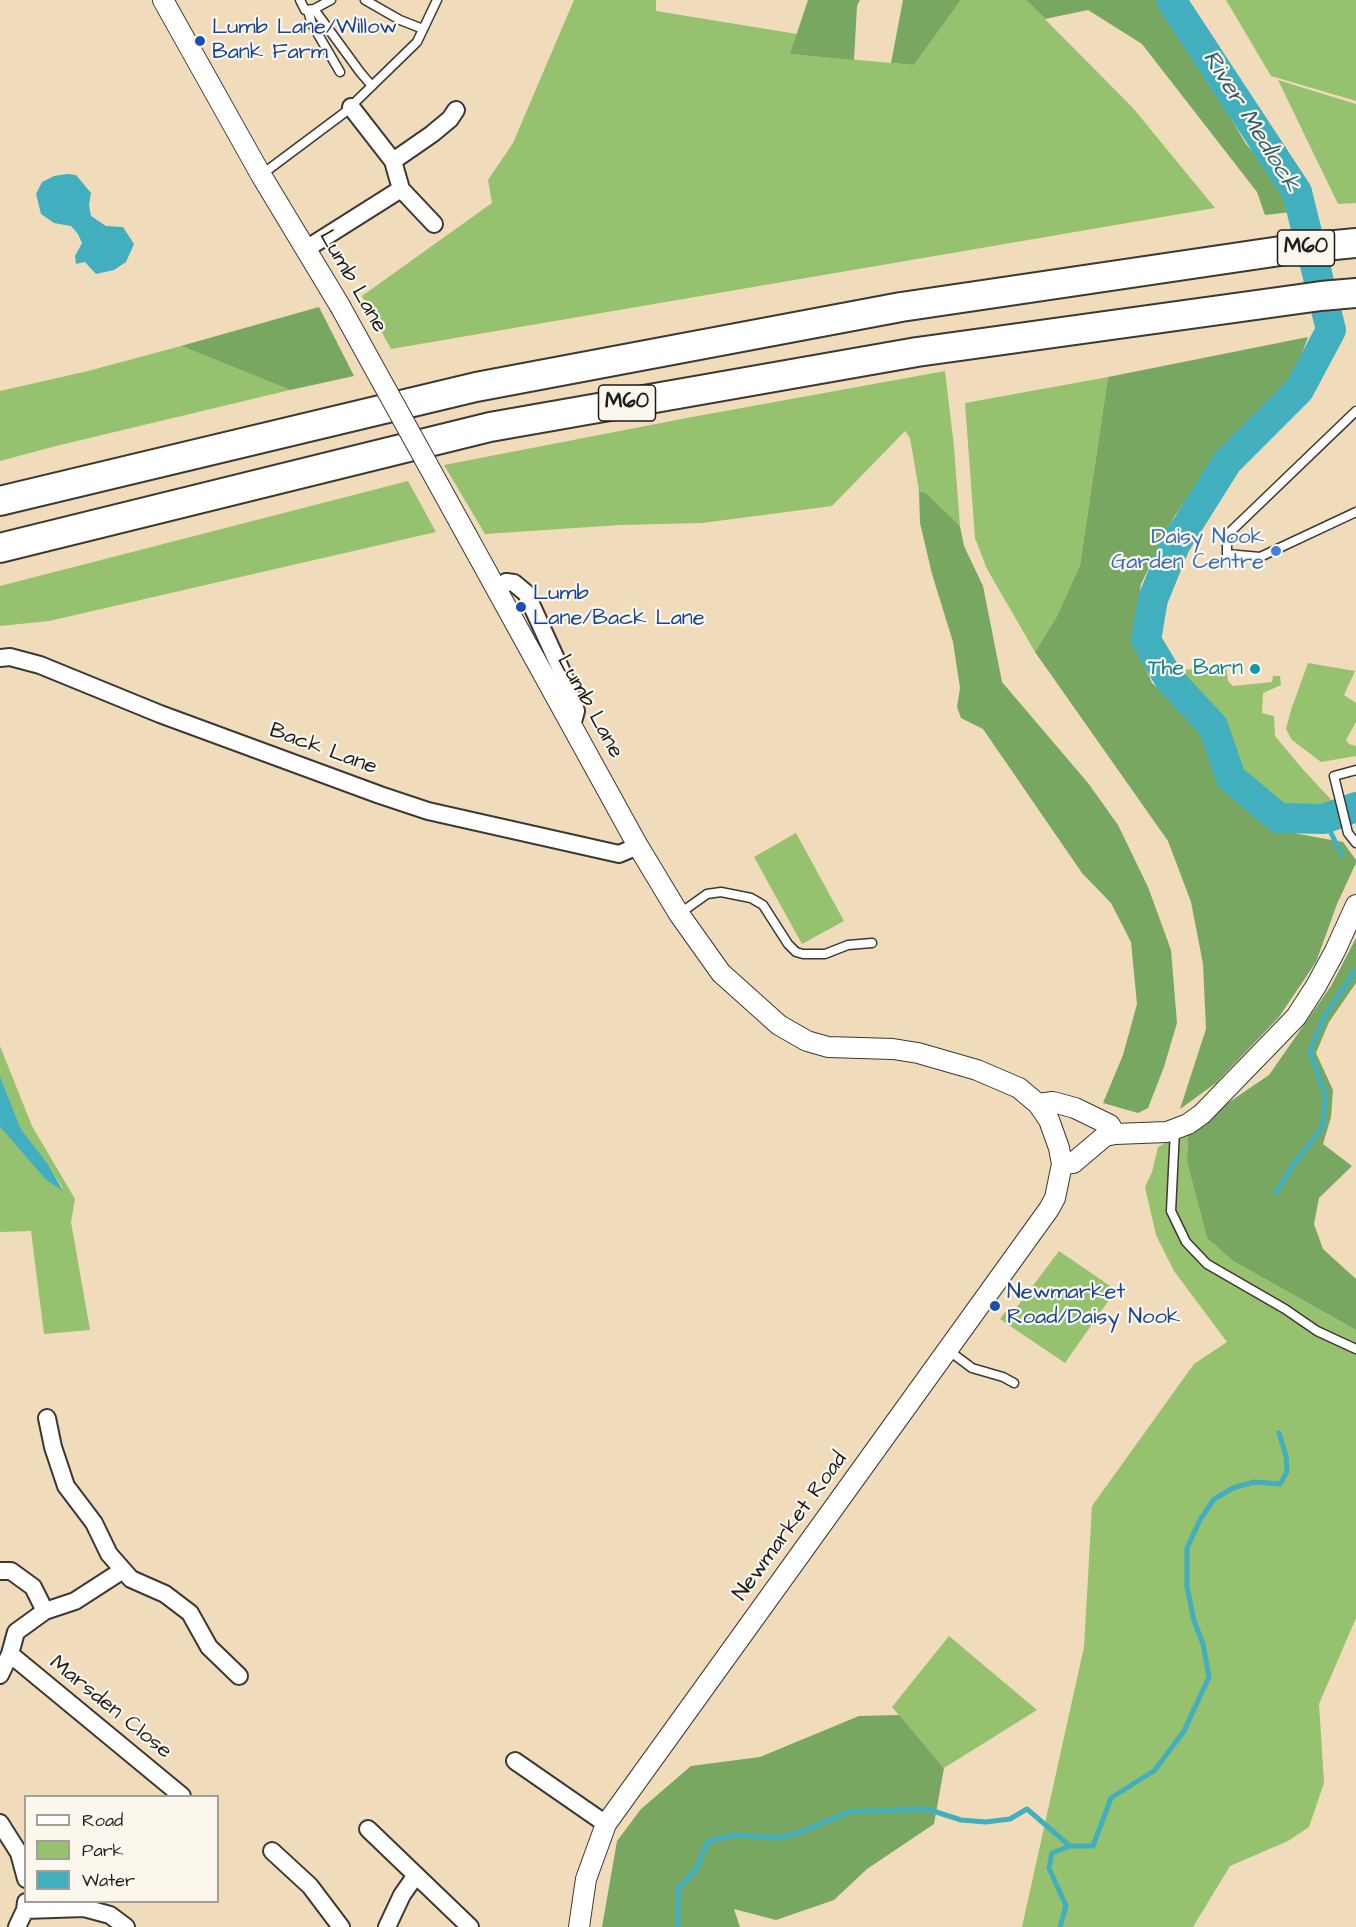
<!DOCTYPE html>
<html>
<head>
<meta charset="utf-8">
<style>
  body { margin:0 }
  #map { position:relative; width:1356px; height:1927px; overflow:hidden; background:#f0dcbb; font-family:"Architects Daughter",sans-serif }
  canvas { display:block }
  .legend { position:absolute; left:24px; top:1795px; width:195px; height:108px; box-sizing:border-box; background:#fbf7ec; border:2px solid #a29f99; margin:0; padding:8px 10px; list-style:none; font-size:18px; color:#1c1c1c }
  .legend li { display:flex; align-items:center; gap:12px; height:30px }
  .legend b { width:30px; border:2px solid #a29f99 }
</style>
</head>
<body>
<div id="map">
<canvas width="1356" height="1927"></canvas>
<ul class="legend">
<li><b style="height:8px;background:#fff"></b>Road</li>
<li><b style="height:16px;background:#96c16e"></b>Park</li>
<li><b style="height:16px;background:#41afbe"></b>Water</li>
</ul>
</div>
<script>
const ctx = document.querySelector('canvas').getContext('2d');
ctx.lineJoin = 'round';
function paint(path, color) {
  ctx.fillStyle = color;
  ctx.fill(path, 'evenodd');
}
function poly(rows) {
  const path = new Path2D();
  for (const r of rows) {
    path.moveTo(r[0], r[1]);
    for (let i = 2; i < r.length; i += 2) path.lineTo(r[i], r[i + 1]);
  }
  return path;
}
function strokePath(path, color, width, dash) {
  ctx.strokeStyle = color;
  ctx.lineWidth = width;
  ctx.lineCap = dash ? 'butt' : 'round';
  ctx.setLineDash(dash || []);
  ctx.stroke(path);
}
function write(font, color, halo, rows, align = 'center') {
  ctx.font = font + ' "Architects Daughter",sans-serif';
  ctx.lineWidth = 4.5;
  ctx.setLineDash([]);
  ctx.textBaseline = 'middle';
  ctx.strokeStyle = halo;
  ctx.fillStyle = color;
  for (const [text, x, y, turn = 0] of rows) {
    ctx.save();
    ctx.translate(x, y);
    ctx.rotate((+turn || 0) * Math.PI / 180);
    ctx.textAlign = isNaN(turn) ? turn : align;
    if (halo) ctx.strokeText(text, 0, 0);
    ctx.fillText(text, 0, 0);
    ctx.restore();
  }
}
paint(poly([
  [574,0,656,0,656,11,797,34,791,54,914,65,961,0,1026,0,1133,108,1215,208,391,349,362,296,492,203,488,180,513,143],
  [1226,0,1356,0,1356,101,1271,76],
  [1278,80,1356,104,1356,203,1338,204],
  [181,346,290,390,56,446,0,461,0,391,88,371],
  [945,371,954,447,960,526,926,493,919,491,910,438,905,431,832,506,702,523,620,525,485,534,444,465,692,417],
  [1108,377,1080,565,1057,616,1035,652,987,569,975,538,965,403],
  [408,481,436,532,49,621,0,626,0,586],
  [1308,663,1355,671,1344,695,1356,703,1356,722,1346,740,1349,744,1356,746,1356,756,1321,762,1292,740,1286,729,1291,710],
  [1226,667,1228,681,1233,686,1272,682,1273,676,1280,676,1281,685,1263,693,1262,713,1274,716,1275,736,1300,766,1334,803,1336,811,1313,812,1277,806,1252,786,1242,773,1232,750,1210,714,1171,673,1181,670],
  [796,833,844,921,802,944,754,857],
  [0,1046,32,1126,75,1199,71,1222,90,1330,44,1334,31,1231,0,1232,0,1127,45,1179,63,1189,48,1164,21,1129,0,1076],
  [1188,1130,1187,1162,1207,1238,1233,1261,1356,1330,1356,1618,1319,1704,1324,1783,1309,1827,1288,1841,1230,1866,1193,1927,1022,1927,1084,1647,1092,1506,1194,1364,1227,1342,1174,1271,1156,1235,1145,1187,1152,1172,1158,1147],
  [1059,1251,1116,1290,1065,1363,1000,1319,1005,1312,1011,1315],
  [949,1636,1037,1710,944,1768,892,1707]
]), '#96c16e');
paint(poly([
  [808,0,860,0,857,6,854,60,790,54],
  [903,0,961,0,914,65,891,63],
  [1026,0,1161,0,1246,144,1286,188,1291,212,1265,215,1257,192,1142,44,1088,10,1045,19],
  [319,307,354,376,290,390,181,346],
  [1308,337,1289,387,1222,450,1174,517,1141,584,1133,639,1152,683,1202,729,1219,781,1271,829,1343,842,1356,860,1356,863,1337,904,1316,962,1279,1017,1216,1083,1180,1109,1206,1029,1203,964,1191,902,1168,841,1035,652,1057,616,1080,565,1108,377],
  [919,491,926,493,960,526,964,546,983,586,1002,682,1088,783,1118,825,1148,887,1171,950,1177,1023,1164,1067,1148,1108,1138,1113,1103,1103,1123,1055,1137,1004,1131,942,1111,903,1082,873,983,729,961,718,957,707,960,688,953,642,932,574,920,523],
  [1356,938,1356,983,1329,1022,1316,1053,1333,1090,1331,1117,1323,1144,1352,1166,1319,1198,1314,1224,1323,1249,1356,1279,1356,1330,1233,1261,1207,1238,1187,1162,1188,1130,1269,1075,1331,986],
  [899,1715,944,1768,934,1824,867,1869,834,1900,776,1920,734,1909,740,1927,602,1927,617,1841,641,1809,691,1766,760,1757,859,1716]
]), '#78a761');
paint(poly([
  [67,174,76,175,91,193,89,205,91,216,106,226,123,227,134,244,126,262,114,270,96,274,85,262,76,264,75,256,82,243,78,234,71,226,54,223,41,214,36,194,42,182,54,176],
  [0,1076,21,1129,48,1164,63,1191,45,1179,0,1127]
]), '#41afbe');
strokePath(poly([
  [1324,819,1342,855],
  [1276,1193,1292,1166,1322,1128,1326,1097,1310,1051,1324,1017,1356,970],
  [678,1927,678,1889,697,1868,708,1841,735,1835,779,1838,798,1833,849,1812,927,1809,961,1820,986,1822,1010,1819,1027,1809,1070,1846],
  [1060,1927,1066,1906,1049,1868,1052,1853,1070,1846,1093,1846,1111,1798,1155,1770,1184,1731,1209,1677,1203,1644,1194,1621,1187,1587,1187,1548,1200,1520,1214,1499,1233,1488,1254,1482,1280,1484,1287,1472,1286,1456,1279,1433]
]), '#41afbe', 5);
strokePath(poly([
  [1171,0,1297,192,1331,330,1299,390,1227,462,1175,545,1153,599,1146,640,1169,679,1213,726,1231,778,1279,818,1324,819,1356,807]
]), '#41afbe', 30);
const service = poly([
  [300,0,305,10,314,9,360,72,372,86],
  [365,0,400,20,423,29],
  [314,9,331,0],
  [308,11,312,24,340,72],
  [261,175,344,113,417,42,437,0],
  [1356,411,1227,535,1227,554,1260,557,1356,512],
  [1356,770,1334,776,1348,833,1356,843],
  [679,914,707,894,721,892,751,898,763,905,788,944,796,952,803,954,825,954,848,945,872,943],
  [1175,1130,1171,1211,1186,1242,1207,1264,1285,1309,1317,1331,1356,1349],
  [948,1350,972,1368,1003,1377,1014,1383]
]);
const minor = poly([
  [351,107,393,161],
  [401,189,393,161,432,134,450,119,456,110],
  [306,249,401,189,434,224],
  [496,588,506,582,514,583,526,593,567,683,576,711,572,725],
  [0,658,10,657,40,665,160,714,380,795,428,811,619,854,638,846],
  [47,1418,53,1447,66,1486,94,1523,109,1554,131,1579,165,1594,190,1613,209,1647,239,1676],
  [0,1571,11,1571,33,1587,45,1611],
  [10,1654,182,1796],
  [0,1675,10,1654,16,1632,45,1611,75,1601,123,1570],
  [515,1761,606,1824],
  [0,1823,19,1853,26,1879],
  [368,1829,470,1927],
  [272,1851,310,1886,341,1927],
  [25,1910,84,1908,110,1915,126,1927],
  [17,1927,25,1910,26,1902],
  [387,1927,402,1895,416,1875]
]);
const tertiary = poly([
  [163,0,261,175,340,306],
  [466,534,638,846,679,914,721,973,779,1025,807,1041,828,1047,893,1049,918,1053,977,1070,1019,1088,1038,1104,1049,1120,1059,1148,1062,1164,1055,1198,1049,1209,606,1824,586,1879,579,1927],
  [1038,1104,1053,1102,1075,1108,1110,1125,1115,1134],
  [1062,1164,1073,1163,1105,1136,1115,1134,1167,1132,1188,1124,1202,1114,1296,1017,1316,986,1335,951,1356,905]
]);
const motorway = poly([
  [0,501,476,387,901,307,1294,249,1356,243],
  [0,548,490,427,917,352,1321,296,1356,293]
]);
strokePath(service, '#3c3934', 11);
strokePath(minor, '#3c3934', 20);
strokePath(tertiary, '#3c3934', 22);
strokePath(motorway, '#3c3934', 32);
strokePath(service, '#fff', 8);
strokePath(minor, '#fff', 16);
strokePath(tertiary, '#fff', 20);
strokePath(motorway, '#fff', 28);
const tertiaryBridge = poly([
  [340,306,466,534]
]);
strokePath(tertiaryBridge, '#3c3934', 22, []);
strokePath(tertiaryBridge, '#fff', 20);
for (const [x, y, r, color] of [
  [200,41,6,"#1a4fb4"],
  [1276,551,6,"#3f7fe0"],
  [521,607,6,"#1a4fb4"],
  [1255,669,6,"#0f9aa8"],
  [995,1306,6,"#1a4fb4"]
]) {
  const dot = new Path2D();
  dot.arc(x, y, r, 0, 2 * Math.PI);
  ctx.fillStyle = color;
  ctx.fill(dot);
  strokePath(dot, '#fbf7ec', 2);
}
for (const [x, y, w] of [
  [1306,248,57],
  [627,403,57]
]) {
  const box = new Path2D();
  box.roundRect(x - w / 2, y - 18, w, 36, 4.5);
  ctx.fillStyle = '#fbf7ec';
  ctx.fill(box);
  strokePath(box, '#1c1c1c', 1.5);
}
write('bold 21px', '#1c1c1c', null, [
  ["M60",1306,248],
  ["M60",627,403]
]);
write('22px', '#164399', '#fbf7ec', [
  ["Lumb Lane/Willow",212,28],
  ["Bank Farm",212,53],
  ["Lumb",533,594],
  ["Lane/Back Lane",533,619],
  ["Newmarket",1007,1293],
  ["Road/Daisy Nook",1007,1318]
], 'left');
write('22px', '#1c1c1c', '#fbf7ec', [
  ["Lumb Lane",352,282,60],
  ["Lumb Lane",589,707,61],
  ["Back Lane",323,750,20],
  ["Newmarket Road",791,1527,-54],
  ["Marsden Close",110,1708,39]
]);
write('22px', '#366cbe', '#fbf7ec', [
  ["Daisy Nook",1264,538],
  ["Garden Centre",1264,563]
], 'right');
write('22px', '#0d838f', '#fbf7ec', [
  ["The Barn",1243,669]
], 'right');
write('italic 24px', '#2d5e65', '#fbf7ec', [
  ["River Medlock",1250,122,58]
]);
</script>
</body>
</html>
